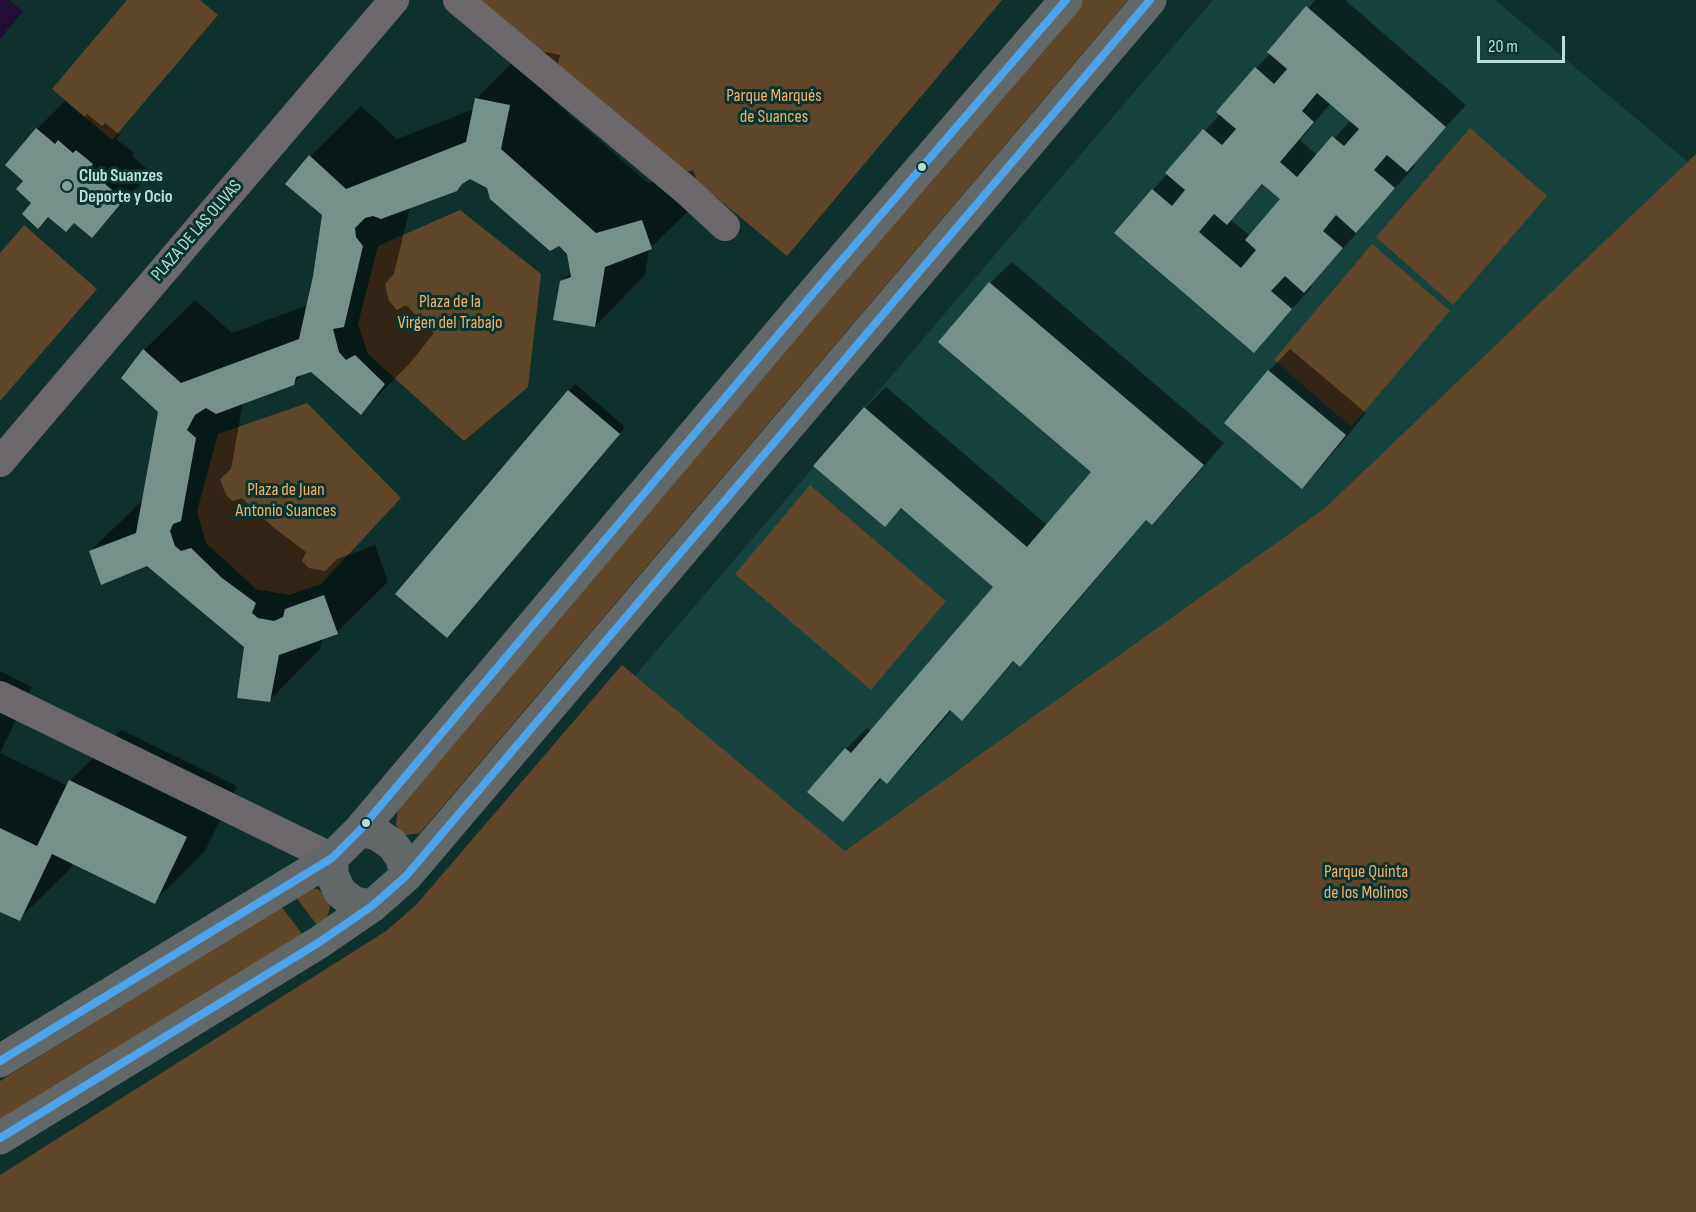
<!DOCTYPE html>
<html>
<head>
<meta charset="utf-8">
<style>
  body { margin:0 }
  #map { position:relative; width:1696px; height:1212px; overflow:hidden; background:#0f312e; font-family:"Sofia Sans Condensed",sans-serif }
  canvas { display:block }
  .scale { position:absolute; left:1477px; top:36px; width:88px; height:27px; box-sizing:border-box; border:3px solid #baddd7; border-top:0; padding-left:8px; font-size:18px; line-height:21px; white-space:nowrap; color:#baddd7; -webkit-text-stroke:4px #0a342f; paint-order:stroke }
</style>
</head>
<body>
<div id="map">
<canvas width="1696" height="1212"></canvas>
<div class="scale">20 m</div>
</div>
<script>
const ctx = document.querySelector('canvas').getContext('2d');
ctx.lineJoin = 'round';
function paint(path, color) {
  ctx.fillStyle = color;
  ctx.fill(path, 'evenodd');
}
function poly(rows) {
  const path = new Path2D();
  for (const r of rows) {
    path.moveTo(r[0], r[1]);
    for (let i = 2; i < r.length; i += 2) path.lineTo(r[i], r[i + 1]);
  }
  return path;
}
function strokePath(path, color, width, dash) {
  ctx.strokeStyle = color;
  ctx.lineWidth = width;
  ctx.lineCap = dash ? 'butt' : 'round';
  ctx.setLineDash(dash || []);
  ctx.stroke(path);
}
function write(font, color, halo, rows, align = 'center') {
  ctx.font = font + ' "Sofia Sans Condensed",sans-serif';
  ctx.lineWidth = 6;
  ctx.setLineDash([]);
  ctx.textBaseline = 'middle';
  ctx.strokeStyle = halo;
  ctx.fillStyle = color;
  for (const [text, x, y, turn = 0] of rows) {
    ctx.save();
    ctx.translate(x, y);
    ctx.rotate((+turn || 0) * Math.PI / 180);
    ctx.textAlign = isNaN(turn) ? turn : align;
    if (halo) ctx.strokeText(text, 0, 0);
    ctx.fillText(text, 0, 0);
    ctx.restore();
  }
}
paint(poly([
  [1213,0,1495,0,1688,162,1325,508,845,851,634,677]
]), '#16423e');
paint(poly([
  [127,0,200,0,218,15,112,140,52,89],
  [479,0,1002,0,787,256],
  [1082,0,1128,0,420,833,406,835,399,832,396,824,398,809],
  [1470,128,1547,196,1453,305,1376,237],
  [1696,154,1696,1212,0,1212,0,1175,386,931,416,905,622,665,845,851,1325,508],
  [460,210,541,274,528,387,464,441,368,354,358,324,378,246],
  [24,225,97,289,0,401,0,253],
  [1372,244,1450,311,1351,427,1274,360],
  [307,403,401,498,321,584,289,595,256,589,206,543,197,511,218,434],
  [810,485,946,601,871,690,735,574],
  [307,888,318,889,327,897,330,908,326,920,317,925,295,896],
  [281,906,303,935,0,1123,0,1081]
]), '#604729');
paint(poly([
  [0,0,9,0,23,11,0,39]
]), '#210e38');
paint(poly([
  [1315,0,1345,0,1466,105,1412,164,1415,166,1362,225,1363,226,1310,285,1312,287,1254,351,1153,190,1220,114,1256,68,1271,53],
  [1331,103,1351,120,1318,156,1300,140],
  [1264,183,1282,199,1250,236,1230,219],
  [527,48,560,55,551,98,648,183,693,170,703,197,649,249,645,275,595,326,561,282,572,271,568,254,488,187,470,177,410,207,394,274,385,284,389,301,397,310,406,305,434,333,411,362,361,413,312,370,304,373,293,384,243,402,231,469,220,479,226,495,233,501,242,498,273,527,306,552,302,561,309,568,325,571,337,559,375,545,388,582,337,632,323,638,320,649,270,700,246,646,147,565,90,551,144,499,160,411,144,350,195,300,232,333,308,305,323,214,288,184,311,156,361,106,397,139,474,109,476,99],
  [65,101,84,117,87,114,102,126,105,123,120,135,116,139,134,153,132,156,151,172,119,208,92,236,74,221,33,202,25,181,7,165,37,129],
  [1012,262,1224,443,1173,502,1152,523,1147,519,1041,644,1020,665,1015,660,962,719,952,710,908,761,887,782,882,778,843,820,809,792,846,749,867,728,872,732,995,587,902,508,885,525,865,408,886,387,1047,525,1093,472,940,342,990,283],
  [1290,349,1366,413,1323,465,1302,487,1226,422,1269,371],
  [575,384,625,427,454,629,569,391],
  [0,671,32,687,0,753,68,786,70,781,121,730,237,786,205,851,154,902,73,862,70,869,19,919,0,910]
]), '#0007');
paint(poly([
  [1306,6,1446,127,1407,172,1387,155,1374,170,1395,188,1356,233,1336,215,1323,231,1343,248,1304,293,1285,276,1271,291,1292,309,1254,353,1114,233,1152,189,1172,206,1185,190,1165,173,1203,129,1222,145,1236,129,1216,112,1255,67,1274,84,1287,69,1267,52],
  [1317,93,1359,129,1344,146,1332,136,1297,177,1280,162,1314,122,1302,111],
  [1262,184,1280,199,1245,240,1256,250,1241,268,1199,232,1214,214,1227,225],
  [475,98,510,105,501,149,596,233,642,220,652,249,605,267,595,327,553,320,560,281,571,277,567,254,559,246,550,251,490,199,487,188,470,179,462,184,457,191,381,219,373,216,365,218,355,228,356,237,363,246,344,327,333,329,339,352,346,360,355,355,385,384,361,415,311,372,296,377,294,385,216,414,206,408,195,415,187,430,196,438,181,521,173,524,170,531,175,546,181,551,191,548,222,578,256,603,252,613,258,618,274,621,283,617,285,609,324,595,338,634,279,655,270,702,237,698,244,647,147,566,101,585,89,551,136,533,158,412,121,378,143,349,181,383,299,339,313,276,322,215,285,184,309,155,346,189,466,142],
  [36,128,55,144,58,140,73,153,76,150,93,164,90,168,107,182,105,184,124,200,92,238,74,223,66,232,48,217,38,229,22,214,31,203,16,189,23,181,5,165],
  [989,282,1204,465,1152,525,1146,520,1020,667,1013,661,962,721,950,710,887,784,880,778,843,822,807,792,845,748,851,753,993,587,901,508,885,527,813,466,864,407,1027,547,1091,472,938,342],
  [1268,370,1346,435,1302,489,1224,423],
  [568,390,620,434,447,638,395,594],
  [69,780,187,837,155,904,52,854,20,921,0,912,0,828,37,846]
]), '#74928a');
strokePath(poly([
  [458,0,686,190,725,226],
  [0,462,394,0],
  [0,696,332,858]
]), '#6b676a', 30);
strokePath(poly([
  [360,830,377,834,392,844,402,858,406,876],
  [332,858,332,875,340,892,354,903,372,906],
  [0,1061,332,858,360,830,810,297,1066,0],
  [0,1138,318,943,372,906,406,876,1150,0]
]), '#626768', 33);
strokePath(poly([
  [0,1061,332,858,360,830,810,297,1066,0],
  [0,1138,318,943,372,906,406,876,1150,0]
]), '#4da4eb', 8);
for (const [x, y, r, color] of [
  [922,167,5,"#baddd7"],
  [67,186,6,"#7ea19c"],
  [366,823,5,"#baddd7"]
]) {
  const dot = new Path2D();
  dot.arc(x, y, r, 0, 2 * Math.PI);
  ctx.fillStyle = color;
  ctx.fill(dot);
  strokePath(dot, '#0a342f', 2);
}
write('18px', '#f3af6b', '#0a342f', [
  ["Parque Marqués",774,96],
  ["de Suances",774,117],
  ["Plaza de la",450,302],
  ["Virgen del Trabajo",450,323],
  ["Plaza de Juan",286,490],
  ["Antonio Suances",286,511],
  ["Parque Quinta",1366,872],
  ["de los Molinos",1366,893]
]);
write('bold 18px', '#baddd7', '#0a342f', [
  ["Club Suanzes",79,176],
  ["Deporte y Ocio",79,197]
], 'left');
write('18px', '#baddd7', '#0a342f', [
  ["PLAZA DE LAS OLIVAS",197,231,-49]
]);
</script>
</body>
</html>
